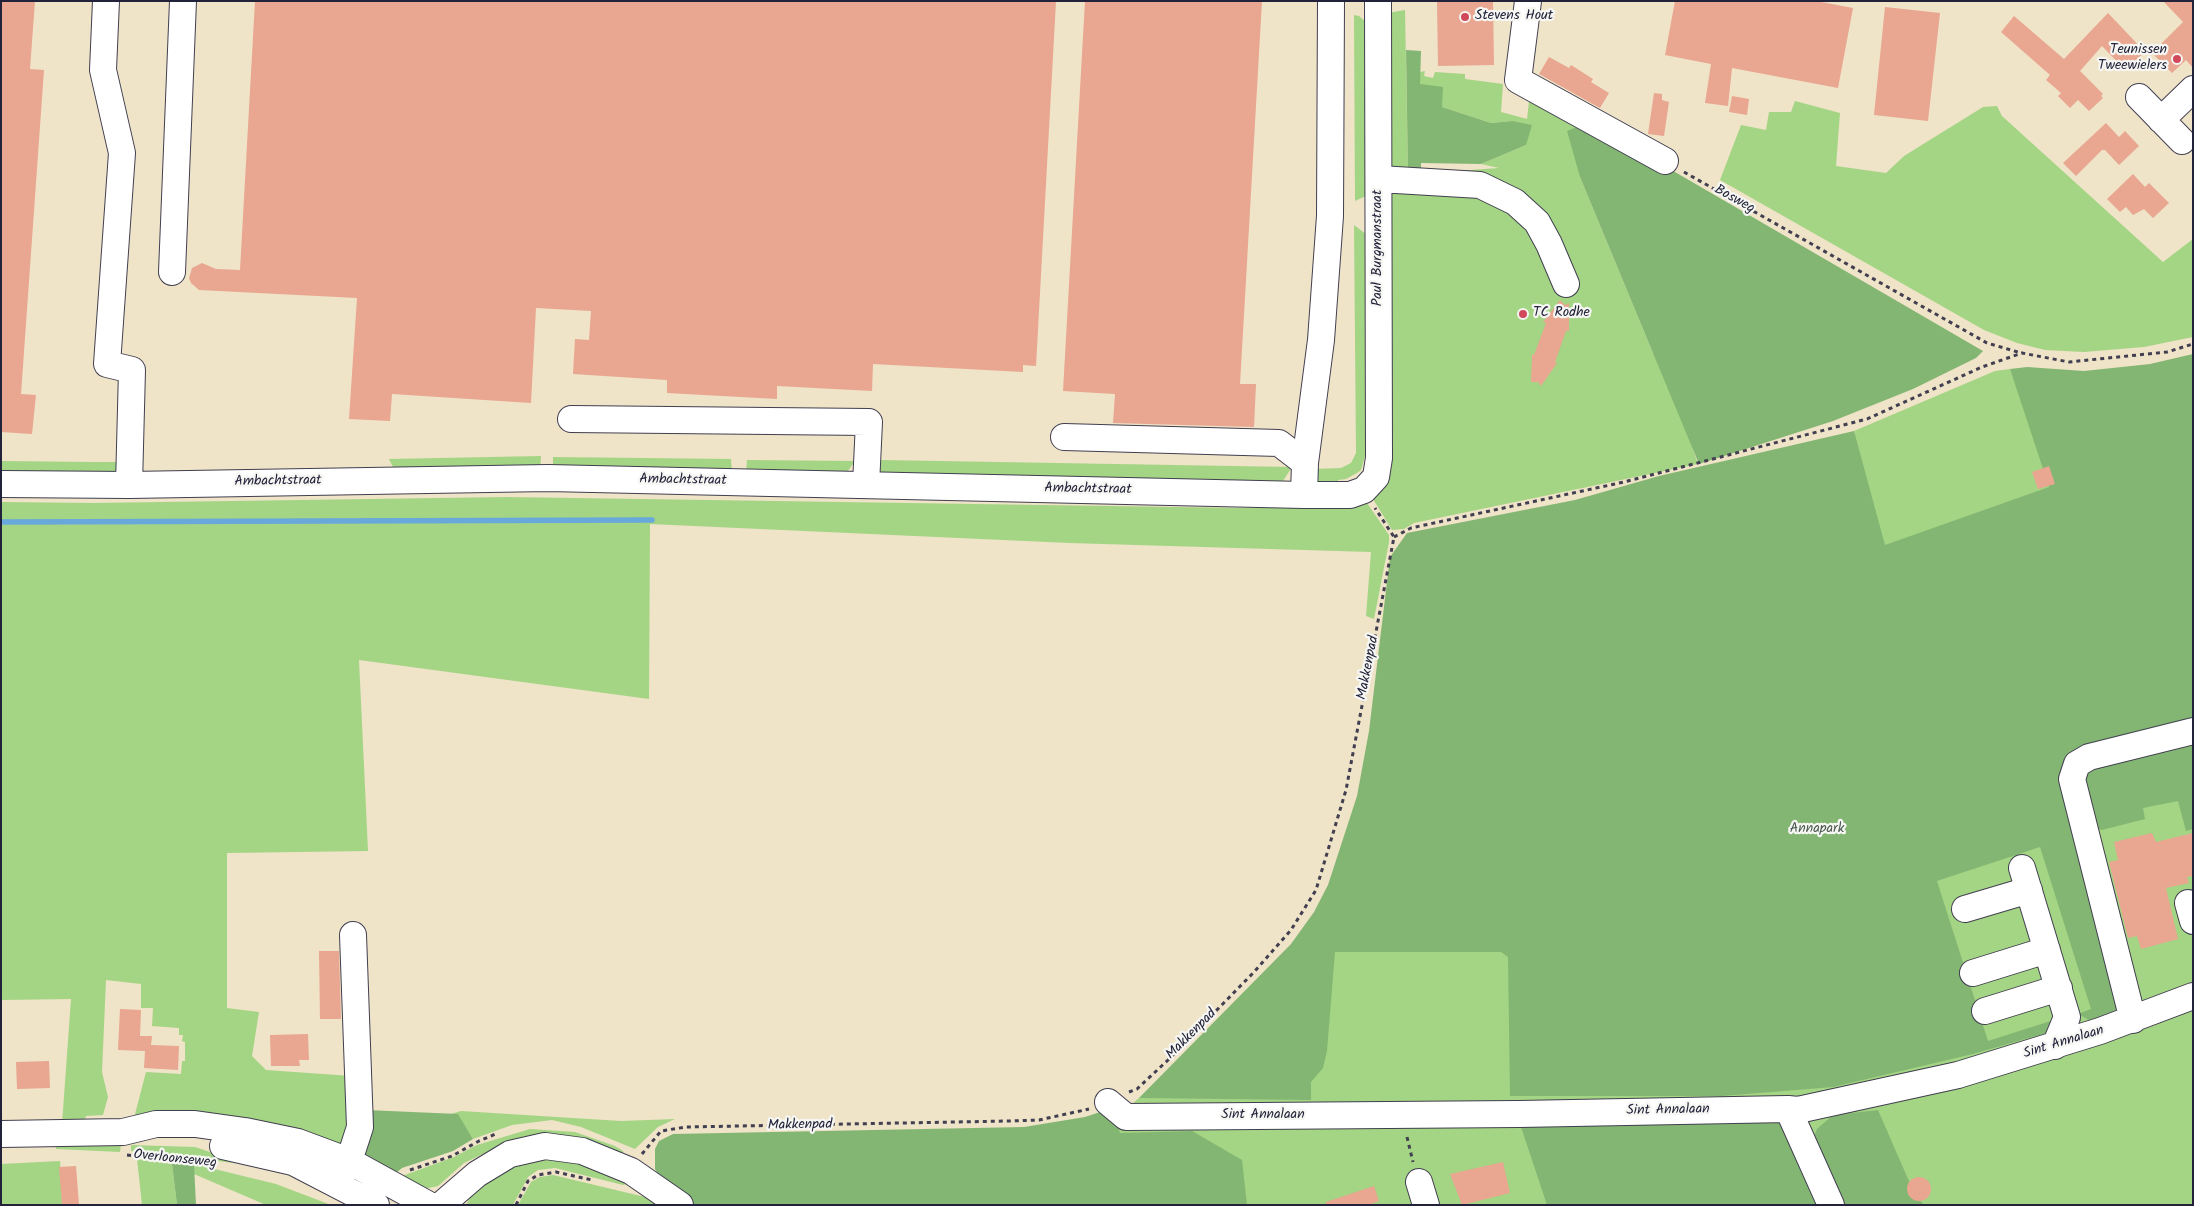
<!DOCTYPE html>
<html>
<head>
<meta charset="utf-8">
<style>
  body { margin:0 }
  #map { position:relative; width:2194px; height:1206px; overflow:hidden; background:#efe3c8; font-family:Kalam,sans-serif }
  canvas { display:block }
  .frame { position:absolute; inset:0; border:2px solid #22223b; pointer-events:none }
</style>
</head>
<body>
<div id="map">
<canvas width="2194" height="1206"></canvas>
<div class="frame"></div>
</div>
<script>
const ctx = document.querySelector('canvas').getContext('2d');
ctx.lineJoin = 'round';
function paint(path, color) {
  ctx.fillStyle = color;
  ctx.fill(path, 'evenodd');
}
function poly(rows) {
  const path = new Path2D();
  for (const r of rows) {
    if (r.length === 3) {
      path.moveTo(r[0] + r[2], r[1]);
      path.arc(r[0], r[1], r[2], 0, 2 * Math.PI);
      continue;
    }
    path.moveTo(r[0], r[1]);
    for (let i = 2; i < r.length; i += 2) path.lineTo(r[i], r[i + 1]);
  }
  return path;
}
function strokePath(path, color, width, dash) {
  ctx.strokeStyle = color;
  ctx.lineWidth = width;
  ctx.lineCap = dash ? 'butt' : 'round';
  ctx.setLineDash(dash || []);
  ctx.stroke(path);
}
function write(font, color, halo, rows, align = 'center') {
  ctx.font = font + ' Kalam,sans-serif';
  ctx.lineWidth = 4.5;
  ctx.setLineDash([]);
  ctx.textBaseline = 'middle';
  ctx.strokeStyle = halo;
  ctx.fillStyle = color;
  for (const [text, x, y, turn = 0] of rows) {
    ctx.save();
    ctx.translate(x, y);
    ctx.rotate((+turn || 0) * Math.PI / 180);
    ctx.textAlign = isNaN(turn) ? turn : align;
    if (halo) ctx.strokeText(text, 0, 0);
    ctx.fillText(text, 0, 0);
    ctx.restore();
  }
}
paint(poly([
  [1405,10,1408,174,1391,175,1387,13],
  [1354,15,1359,16,1366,22,1368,195,1355,201],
  [1425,71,1424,76,1433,78,1435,72,1465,74,1465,79,1503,84,1501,112,1527,119,1530,93,1585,124,1580,177,1653,353,1669,382,1666,384,1667,387,1671,385,1698,464,1414,523,1404,529,1392,530,1373,499,1377,495,1389,190,1414,174,1499,168,1481,164,1526,145,1512,121,1491,123,1442,107,1420,84,1420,72],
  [1795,101,1840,113,1836,166,1886,173,1904,156,1983,107,1997,106,2002,116,2163,262,2193,239,2193,337,2144,347,2084,352,2045,350,2017,343,1984,330,1720,180,1741,125,1766,130,1769,112,1791,112],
  [1354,225,1366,234,1367,449,1361,470,1357,473,1346,479,1338,480,1338,483,1318,483,1313,469,1341,468,1351,463,1356,453],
  [2193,359,2193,1205,705,1205,991,1132,1101,1119,1133,1107,1133,1103,1139,1098,1144,1098,1855,435,1854,431,1995,371,2010,369,2013,377,2142,375],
  [541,456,540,472,396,473,389,459],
  [553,457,731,459,732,473,553,470],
  [747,460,855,461,845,475,746,473],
  [880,460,1292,467,1283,481,883,475,879,469],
  [1,461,93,462,124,462,110,476,1,474],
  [507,497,1242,508,1351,508,1367,503,1389,535,1389,542,1374,619,1366,616,1371,552,1069,543,650,524,649,699,359,660,368,851,227,853,227,1008,259,1012,252,1056,266,1070,351,1076,351,1125,340,1153,134,1118,146,1072,181,1074,182,1061,185,1061,185,1042,182,1041,183,1035,179,1035,179,1028,152,1026,153,1008,141,1008,141,984,106,980,102,1072,108,1097,103,1115,86,1116,85,1120,62,1124,71,999,1,1000,1,502,93,503],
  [461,1111,621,1121,675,1119,658,1127,635,1149,581,1127,552,1120,512,1125,473,1139,458,1115,451,1114],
  [530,1129,575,1132,615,1146,623,1151,624,1155,506,1143,464,1163,438,1186,424,1189,402,1176,454,1157,477,1145],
  [55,1143,121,1145,120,1152,56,1149],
  [131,1145,195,1147,234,1160,234,1163,131,1151],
  [542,1158,587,1163,627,1184,623,1185,555,1168,538,1170,528,1177,513,1205,466,1205,473,1192,497,1174,518,1163],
  [137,1159,172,1164,177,1205,142,1205],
  [60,1161,63,1205,1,1205,1,1164],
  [194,1164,276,1184,331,1205,266,1205,194,1174],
  [553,1175,645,1197,660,1205,518,1205,531,1182,540,1177]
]), '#a4d584');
paint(poly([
  [1406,50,1421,51,1420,84,1443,87,1442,107,1491,123,1512,121,1532,125,1526,145,1481,164,1421,163,1421,172,1408,174],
  [1585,124,1601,129,1983,351,1976,358,1913,389,1833,421,1699,464,1580,177,1567,131],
  [2193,354,2193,726,2071,751,2063,767,2119,1015,2102,1027,2078,1014,2091,1009,2040,847,1937,881,1988,1041,2060,1018,2053,1031,1973,1054,1833,1087,1722,1096,1510,1096,1508,957,1501,952,1335,952,1327,1051,1323,1068,1311,1082,1311,1100,1139,1098,1291,944,1314,912,1328,885,1357,796,1369,731,1390,557,1407,533,1575,500,1659,476,1854,431,1885,545,2049,487,2010,369,2027,367,2084,371,2150,364],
  [2193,736,2193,829,2186,831,2178,801,2143,808,2145,819,2102,830,2095,828,2083,783,2089,768],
  [366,1110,458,1114,473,1139,453,1151,402,1168,391,1177,355,1160],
  [1878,1110,1915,1195,1924,1205,1837,1205,1811,1144,1817,1129,1833,1115],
  [1100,1112,1116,1122,1120,1133,1192,1131,1242,1160,1247,1205,693,1205,666,1188,655,1169,655,1149,659,1141,673,1134,1024,1127,1085,1117],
  [1779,1114,1824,1205,1547,1205,1518,1118],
  [172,1164,194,1164,196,1205,177,1205]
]), '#83b672');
strokePath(poly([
  [1,522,652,520]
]), '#68a8db', 5.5);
paint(poly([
  [1,1,35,1,30,69,44,70,21,394,36,395,32,434,1,432],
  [255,1,1056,1,1036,366,1023,365,1023,372,873,364,872,391,777,386,777,399,667,393,667,380,573,374,575,339,589,340,591,311,536,308,531,403,392,394,390,421,349,419,357,298,199,290,191,283,189,278,192,268,202,263,216,269,240,270],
  [1085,1,1262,1,1240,384,1256,384,1254,427,1113,423,1115,394,1063,391],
  [1437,1,1493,1,1494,65,1438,66],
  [1675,1,1816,1,1853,8,1838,88,1732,68,1728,106,1705,103,1711,64,1665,55],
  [2163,1,2193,1,2193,68,2186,60,2172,73,2152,53,2183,22],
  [1885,7,1940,13,1928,121,1874,115],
  [2108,13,2145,52,2125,70,2102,46,2080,71,2103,94,2101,96,2103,98,2089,111,2078,100,2070,108,2058,96,2061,93,2046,80,2050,75,2001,32,2014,16,2064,59],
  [1549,57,1569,68,1571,65,1593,79,1591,82,1609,93,1600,108,1539,74],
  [1654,93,1662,94,1662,100,1669,102,1664,136,1648,134],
  [1732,96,1749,99,1747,115,1729,112],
  [2106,123,2119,137,2125,131,2139,146,2119,165,2105,150,2102,150,2076,176,2063,163],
  [2133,174,2145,187,2149,183,2169,203,2153,218,2144,209,2133,215,2126,207,2120,212,2107,199],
  [1560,300,1565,305,1569,303,1569,331,1566,331,1555,362,1557,363,1541,386,1538,382,1531,382,1532,354,1534,355,1546,323,1543,322],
  [2049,466,2055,484,2038,489,2032,472],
  [2152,833,2156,842,2193,833,2193,876,2187,877,2189,883,2166,888,2178,939,2141,949,2137,936,2128,938,2109,862,2118,860,2114,842],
  [319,951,339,951,341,1019,320,1019],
  [120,1009,141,1010,140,1036,152,1036,151,1045,179,1046,178,1070,144,1068,145,1051,118,1050],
  [308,1034,309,1060,299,1060,300,1066,271,1066,270,1035],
  [49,1061,50,1088,17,1089,16,1062],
  [1503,1162,1510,1193,1462,1205,1450,1174],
  [76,1166,79,1205,62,1205,59,1167],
  [1919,1189,12],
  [1374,1186,1379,1201,1369,1205,1326,1205,1326,1202]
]), '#e9a690');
const minor = poly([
  [106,1,103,70,122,153,107,364,132,370,129,485],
  [1528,1,1518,80,1665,161],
  [2139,97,2182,141],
  [2161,120,2193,89],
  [1379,179,1480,185,1515,202,1537,222,1549,244,1566,284],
  [172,272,183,1],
  [571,419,869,422,866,485],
  [1064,437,1279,443,1305,463],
  [1,484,129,485,548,478,1304,495,1350,495,1364,490,1376,477,1379,458,1378,1],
  [1304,495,1305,463,1321,340,1330,216,1331,1],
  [2022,868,2067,1017,2055,1046],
  [2188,903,2193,921],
  [1965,909,2029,890],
  [1973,973,2047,950],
  [1985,1011,2059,988],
  [2133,1020,2072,779,2077,764,2089,757,2193,731],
  [1108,1102,1126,1117,1519,1114,1788,1109,1798,1110,1958,1075,2100,1031,2193,996],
  [1788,1109,1831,1205],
  [1,1134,123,1132,156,1124,195,1124,245,1131,298,1142,349,1161,429,1205],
  [223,1146,293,1162,376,1205],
  [341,1176,349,1161,360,1127,353,935],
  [1419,1182,1426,1205],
  [441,1205,477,1174,510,1154,545,1146,582,1151,631,1171,680,1205]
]);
strokePath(minor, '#413f50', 28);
strokePath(poly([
  [1684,172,1987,343,2021,353],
  [1394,537,1411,528,1624,482,1867,419,1982,367,2022,353,2069,362,2167,352,2193,344],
  [1129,1092,1137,1089,1168,1060,1255,971,1291,930,1316,890,1346,790,1394,537,1375,508],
  [1407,1137,1413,1162],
  [642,1154,661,1131,686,1127,1009,1121,1039,1120,1089,1109],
  [127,1155,210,1163],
  [410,1170,452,1156,479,1141,498,1133],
  [516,1205,528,1181,538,1175,556,1172,592,1180]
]), '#413f50', 3, [4, 4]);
strokePath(minor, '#fff', 26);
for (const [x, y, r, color] of [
  [1465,17,5,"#d1495b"],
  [2177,59,5,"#d1495b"],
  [1523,314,5,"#d1495b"]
]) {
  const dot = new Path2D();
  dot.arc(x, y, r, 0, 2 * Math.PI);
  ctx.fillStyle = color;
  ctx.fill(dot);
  strokePath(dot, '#f6f6f2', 2);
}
write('14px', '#22223b', '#f6f6f2', [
  ["Stevens Hout",1475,17],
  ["Teunissen",2167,51,"right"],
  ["Tweewielers",2167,67,"right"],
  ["TC Rodhe",1533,314]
], 'left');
write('14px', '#22223b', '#f6f6f2', [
  ["Bosweg",1734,200,29],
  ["Paul Burgmanstraat",1379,248,-90],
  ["Ambachtstraat",683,481,1],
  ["Ambachtstraat",278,482,-1],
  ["Ambachtstraat",1088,490,1],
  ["Makkenpad",1369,668,-79],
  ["Makkenpad",1192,1035,-45],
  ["Sint Annalaan",2064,1043,-17],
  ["Sint Annalaan",1668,1111,-1],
  ["Sint Annalaan",1263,1116],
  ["Makkenpad",800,1126,-1],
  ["Overloonseweg",175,1160,6]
]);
write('14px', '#495851', '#f6f6f2', [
  ["Annapark",1817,830]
]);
</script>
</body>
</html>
